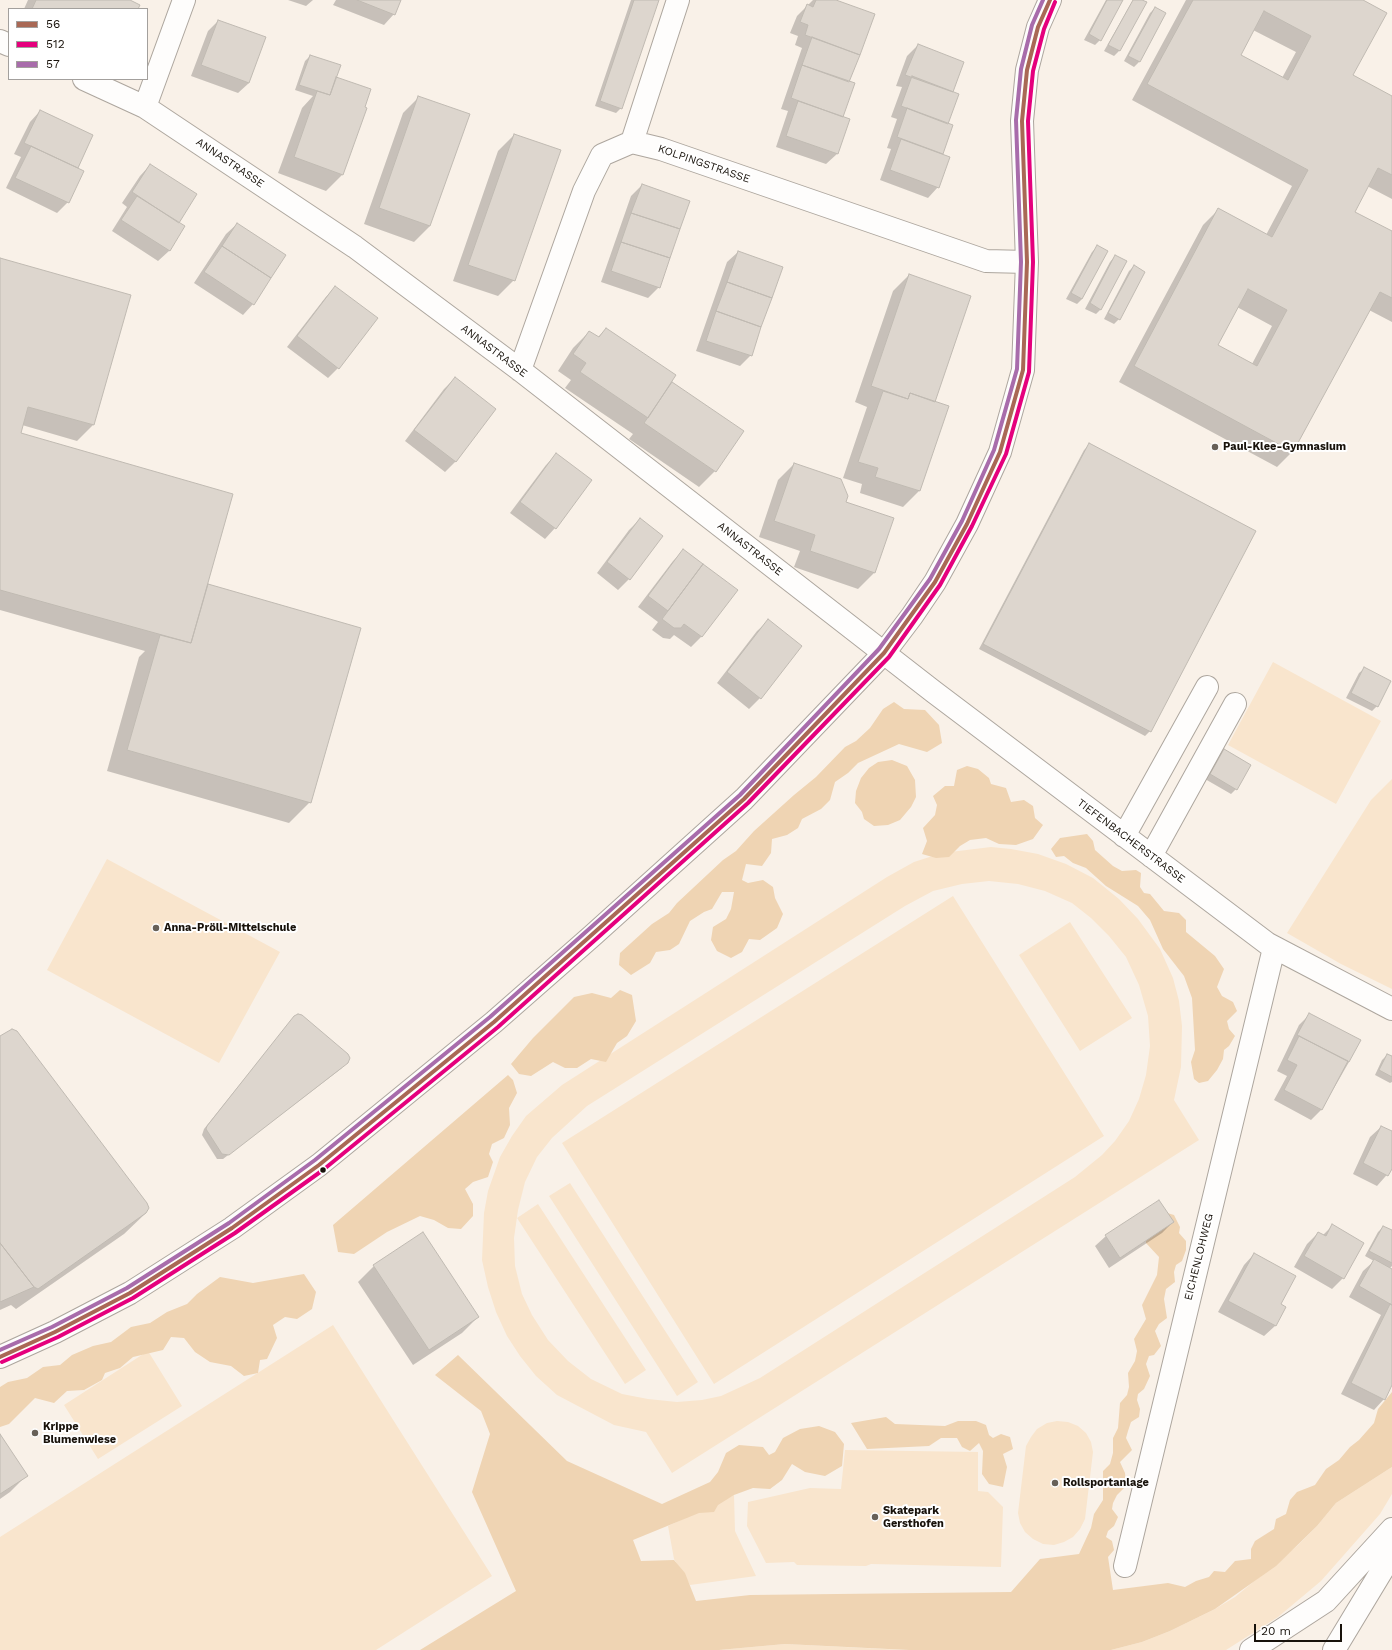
<!DOCTYPE html>
<html>
<head>
<meta charset="utf-8">
<style>
  body { margin:0 }
  #map { position:relative; width:1392px; height:1650px; overflow:hidden; background:#f9f1e8; font-family:"Work Sans",sans-serif }
  canvas { display:block }
  .legend { position:absolute; left:8px; top:8px; width:140px; height:72px; box-sizing:border-box; background:#fff; border:1px solid #a3a09d; margin:0; padding:5px 7px; list-style:none; font-size:12px; color:#18120b }
  .legend li { display:flex; align-items:center; gap:8px; height:20px }
  .legend b { width:20px; border:1px solid #a3a09d }
  .scale { position:absolute; left:1254px; top:1624px; width:88px; height:18px; box-sizing:border-box; border:2px solid #18120b; border-top:0; padding-left:5px; font-size:12px; line-height:14px; white-space:nowrap; color:#18120b; -webkit-text-stroke:3px #fff; paint-order:stroke }
</style>
</head>
<body>
<div id="map">
<canvas width="1392" height="1650"></canvas>
<ul class="legend">
<li><b style="height:5px;background:#a96855"></b>56</li>
<li><b style="height:5px;background:#e5007d"></b>512</li>
<li><b style="height:5px;background:#a86cab"></b>57</li>
</ul>
<div class="scale">20 m</div>
</div>
<script>
const ctx = document.querySelector('canvas').getContext('2d');
ctx.lineJoin = 'round';
function paint(path, color) {
  ctx.fillStyle = color;
  ctx.fill(path, 'evenodd');
}
function poly(rows) {
  const path = new Path2D();
  for (const r of rows) {
    path.moveTo(r[0], r[1]);
    for (let i = 2; i < r.length; i += 2) path.lineTo(r[i], r[i + 1]);
  }
  return path;
}
function strokePath(path, color, width, dash) {
  ctx.strokeStyle = color;
  ctx.lineWidth = width;
  ctx.lineCap = dash ? 'butt' : 'round';
  ctx.setLineDash(dash || []);
  ctx.stroke(path);
}
function write(font, color, halo, rows, align = 'center') {
  ctx.font = font + ' "Work Sans",sans-serif';
  ctx.lineWidth = 4;
  ctx.setLineDash([]);
  ctx.textBaseline = 'middle';
  ctx.strokeStyle = halo;
  ctx.fillStyle = color;
  for (const [text, x, y, turn = 0] of rows) {
    ctx.save();
    ctx.translate(x, y);
    ctx.rotate((+turn || 0) * Math.PI / 180);
    ctx.textAlign = isNaN(turn) ? turn : align;
    if (halo) ctx.strokeText(text, 0, 0);
    ctx.fillText(text, 0, 0);
    ctx.restore();
  }
}
paint(poly([
  [1273,662,1381,721,1336,804,1228,745],
  [1392,779,1392,989,1341,964,1287,933,1371,800],
  [991,847,1011,849,1038,854,1066,864,1093,878,1119,899,1138,919,1160,949,1173,978,1179,1001,1182,1026,1181,1067,1174,1100,1199,1140,672,1473,646,1432,614,1425,557,1395,536,1376,520,1356,507,1336,496,1312,488,1287,482,1260,484,1213,488,1191,500,1157,512,1136,526,1116,562,1085,887,877,914,862,942,853],
  [989,881,1018,884,1045,891,1072,903,1091,918,1109,936,1126,957,1139,985,1148,1016,1150,1046,1146,1075,1139,1099,1129,1121,1115,1141,1102,1155,1075,1177,760,1378,721,1396,702,1400,677,1402,648,1399,622,1394,591,1379,568,1361,548,1340,532,1315,522,1294,515,1266,514,1238,518,1210,525,1182,537,1157,552,1138,587,1106,905,906,933,891,962,884],
  [107,859,280,952,219,1063,47,970],
  [953,896,1104,1136,714,1384,562,1143],
  [1070,922,1132,1018,1080,1051,1019,955],
  [570,1183,698,1382,677,1396,549,1196],
  [538,1204,646,1370,625,1384,517,1218],
  [333,1325,492,1576,376,1650,0,1650,0,1537],
  [148,1351,182,1406,98,1459,64,1405],
  [1057,1421,1068,1422,1078,1426,1086,1433,1091,1442,1093,1452,1085,1519,1080,1529,1073,1537,1064,1542,1054,1545,1043,1544,1033,1539,1025,1532,1020,1523,1018,1513,1026,1446,1031,1437,1037,1429,1047,1423],
  [845,1450,978,1452,978,1491,988,1492,1003,1507,1001,1567,871,1564,866,1566,797,1565,794,1562,766,1563,747,1526,748,1502,810,1488,841,1489],
  [1392,1467,1392,1494,1380,1514,1321,1581,1278,1617,1226,1650,1111,1650,1142,1642,1170,1631,1215,1609,1235,1597,1297,1546,1317,1526,1336,1503],
  [734,1495,735,1531,756,1576,690,1585,674,1559,668,1526],
  [785,1644,904,1650,909,1650,719,1650]
]), '#f9e5cd');
paint(poly([
  [894,702,904,709,925,710,939,725,942,743,927,752,899,744,858,763,848,773,835,782,830,800,821,809,802,819,798,828,787,835,772,839,771,853,762,866,746,864,742,880,748,883,763,880,773,887,775,898,783,914,777,928,760,940,749,939,742,952,731,958,717,951,711,940,713,927,726,919,731,909,734,892,722,892,712,909,704,912,690,921,679,944,670,950,656,952,650,963,631,975,619,965,620,953,652,924,669,913,677,903,723,860,736,851,754,831,794,795,816,777,845,747,856,741,870,728,883,709],
  [892,760,907,766,915,780,916,797,911,807,900,820,888,825,874,826,864,819,862,812,855,803,856,791,861,778,869,768,878,762],
  [967,766,978,769,989,778,991,784,1006,788,1011,802,1024,800,1033,806,1035,818,1043,825,1033,839,1016,845,999,844,986,838,970,840,960,846,949,857,936,858,922,854,927,841,923,828,935,815,937,805,933,796,945,786,954,786,957,770],
  [1087,834,1093,841,1095,850,1113,866,1122,871,1136,870,1141,873,1140,887,1144,893,1150,894,1164,911,1179,913,1186,920,1186,932,1215,956,1224,969,1217,987,1222,996,1233,1002,1237,1011,1227,1021,1229,1029,1235,1036,1229,1046,1224,1050,1223,1059,1217,1070,1208,1081,1199,1083,1194,1079,1191,1062,1195,1050,1192,998,1184,976,1163,949,1150,920,1138,906,1106,886,1086,868,1073,863,1064,856,1056,857,1051,849,1060,838],
  [620,990,632,995,636,1021,627,1036,617,1043,606,1062,591,1059,577,1068,565,1068,553,1062,531,1076,519,1074,511,1064,533,1038,574,997,592,993,611,998],
  [508,1075,513,1080,517,1093,509,1108,510,1125,504,1138,492,1144,489,1154,493,1162,488,1177,473,1182,465,1189,473,1204,473,1216,461,1229,448,1228,434,1220,420,1216,387,1232,354,1254,338,1252,333,1225],
  [1164,1212,1174,1215,1180,1227,1179,1233,1186,1241,1186,1250,1182,1261,1176,1265,1174,1272,1175,1282,1166,1289,1164,1299,1167,1318,1159,1324,1155,1331,1161,1346,1154,1355,1149,1356,1146,1364,1150,1376,1144,1389,1138,1394,1137,1400,1140,1409,1139,1417,1131,1422,1128,1431,1126,1438,1132,1450,1120,1462,1125,1473,1126,1486,1117,1495,1113,1503,1112,1509,1118,1517,1114,1526,1108,1531,1106,1537,1112,1541,1114,1550,1108,1557,1113,1590,1168,1583,1185,1587,1196,1581,1209,1577,1214,1571,1225,1572,1235,1561,1251,1559,1251,1549,1255,1541,1274,1529,1276,1519,1286,1514,1290,1500,1297,1492,1315,1485,1326,1469,1339,1460,1350,1447,1359,1440,1374,1423,1378,1409,1392,1392,1392,1467,1336,1503,1317,1526,1276,1566,1215,1609,1170,1631,1142,1642,1111,1650,909,1650,785,1644,719,1650,420,1650,516,1591,472,1492,490,1434,481,1411,435,1375,458,1355,567,1461,662,1504,710,1482,718,1472,726,1453,739,1445,763,1447,769,1455,775,1452,783,1438,800,1429,819,1426,835,1432,844,1444,842,1466,825,1476,805,1472,792,1464,782,1480,770,1489,753,1488,734,1495,718,1505,714,1512,699,1513,633,1540,641,1561,674,1560,685,1573,696,1601,750,1595,1011,1592,1040,1559,1079,1554,1091,1528,1094,1514,1103,1500,1103,1471,1110,1464,1113,1453,1113,1438,1118,1428,1120,1403,1127,1395,1129,1387,1128,1373,1135,1361,1137,1351,1134,1339,1146,1319,1142,1305,1157,1275,1159,1257,1146,1243,1146,1231],
  [304,1274,316,1292,312,1309,297,1319,285,1317,273,1325,277,1338,267,1359,260,1360,258,1373,244,1376,231,1366,210,1362,195,1352,184,1338,171,1337,163,1350,133,1357,120,1368,105,1373,102,1380,84,1390,67,1391,54,1403,35,1398,9,1424,0,1427,0,1387,8,1382,27,1378,43,1367,60,1365,72,1355,93,1346,111,1342,131,1327,150,1323,167,1312,187,1304,197,1294,220,1277,253,1283],
  [886,1417,895,1424,945,1426,958,1421,976,1421,986,1425,989,1435,993,1438,1001,1434,1010,1437,1013,1449,1003,1454,1007,1467,1003,1487,989,1484,982,1474,983,1451,979,1443,970,1451,962,1447,957,1438,941,1438,929,1446,867,1449,851,1423]
]), '#efd4b3');
paint(poly([
  [28,0,127,0,137,9,24,9],
  [288,0,313,0,306,6],
  [336,0,400,0,394,14,384,25,333,5],
  [631,0,658,0,621,108,616,113,595,106],
  [813,0,833,0,848,82,842,117,849,119,837,154,826,164,776,147,788,111,781,109,802,48,795,45,798,36,790,33,797,16],
  [1106,0,1122,0,1100,40,1095,45,1084,40],
  [1133,0,1140,0,1145,3,1119,51,1114,56,1104,51],
  [1186,0,1361,0,1352,75,1392,97,1392,199,1367,186,1354,212,1392,232,1392,322,1369,310,1293,451,1277,467,1119,382,1203,225,1219,209,1266,235,1292,186,1132,100],
  [1253,30,1296,52,1282,78,1239,56],
  [1237,307,1272,326,1252,364,1217,345],
  [1155,8,1139,62,1134,67,1124,61,1150,13],
  [218,21,249,83,238,93,191,76,208,31],
  [918,45,952,93,946,124,952,126,942,154,938,187,928,198,880,180,891,149,887,148,897,119,891,117,902,87,896,86,907,56],
  [310,56,335,78,342,175,326,191,278,173,302,108,313,96,295,90,305,61],
  [419,97,430,226,414,242,364,224,403,113],
  [40,111,92,135,77,169,68,202,57,213,6,188,21,157,14,154,30,122],
  [514,135,514,280,498,296,453,281,498,151],
  [150,165,178,223,184,227,169,251,158,261,112,231,127,207,122,203,140,176],
  [642,185,659,287,648,298,601,282,631,196],
  [237,224,253,304,243,315,194,283,226,234],
  [1097,247,1082,299,1077,304,1066,299,1092,252],
  [738,252,751,355,740,366,696,351,727,262],
  [1115,256,1101,309,1096,314,1085,309,1110,262],
  [0,259,130,296,93,425,77,441,22,425,19,434,207,585,359,628,310,802,289,823,107,771,139,657,145,651,0,610],
  [1134,266,1119,319,1114,324,1104,319,1129,271],
  [909,275,934,402,948,407,919,491,903,507,860,493,862,484,843,478,867,407,855,402,893,291],
  [335,287,338,368,328,378,287,347,325,298],
  [606,329,671,382,742,431,715,471,699,487,629,439,633,434,565,388,571,380,558,371,573,348,589,332,598,337],
  [455,378,456,461,445,472,405,441,444,389],
  [1089,445,1150,731,1145,736,979,649,1084,450],
  [557,454,555,528,545,539,510,513,546,465],
  [794,464,845,502,892,518,874,573,858,589,794,567,800,551,759,537,778,480],
  [640,519,629,579,618,590,597,573,629,530],
  [683,551,736,590,701,637,691,647,674,635,670,639,663,638,652,630,658,622,638,607,673,561],
  [768,621,760,698,749,709,717,683,757,631],
  [1365,668,1377,706,1372,711,1346,698,1359,673],
  [1224,750,1236,789,1231,794,1205,779,1219,756],
  [1310,1014,1349,1062,1322,1109,1311,1120,1274,1100,1287,1076,1277,1071,1299,1025],
  [294,1017,342,1068,223,1159,217,1159,202,1135,204,1129],
  [0,1038,146,1213,124,1234,16,1309,11,1305,0,1310],
  [1387,1055,1392,1057,1392,1082,1390,1083,1375,1075,1382,1060],
  [1381,1127,1392,1132,1392,1169,1377,1186,1353,1174,1370,1137],
  [1173,1222,1162,1233,1109,1268,1095,1246,1106,1236],
  [1333,1225,1343,1278,1332,1289,1294,1267,1307,1244,1318,1233,1322,1236],
  [1383,1227,1392,1231,1392,1266,1389,1269,1392,1271,1392,1383,1384,1399,1374,1410,1341,1394,1381,1315,1349,1297,1363,1271,1374,1261,1365,1256,1378,1232],
  [1254,1254,1279,1305,1285,1308,1275,1326,1264,1336,1218,1312,1244,1265],
  [374,1266,478,1317,462,1333,413,1365,358,1282],
  [0,1436,26,1476,10,1492,0,1499]
]), '#0003');
const building = poly([
  [36,0,130,0,140,5,138,9,32,9,36,0],
  [357,0,401,0,395,15,357,0],
  [634,0,659,0,622,109,600,101,634,0],
  [816,0,836,0,875,14,860,55,805,35,808,25,800,22,807,4,813,7,816,0],
  [1107,0,1123,0,1101,41,1089,34,1107,0],
  [1133,0,1142,0,1147,2,1120,51,1108,45,1133,0],
  [1193,0,1363,0,1387,13,1353,75,1392,96,1392,175,1378,168,1355,212,1392,231,1392,298,1380,292,1293,452,1134,366,1218,208,1272,237,1308,170,1147,84,1193,0],
  [1264,11,1311,36,1288,80,1241,55,1264,11],
  [1248,289,1287,310,1257,366,1218,345,1248,289],
  [1155,7,1166,13,1140,62,1128,56,1155,7],
  [218,20,266,37,249,83,201,65,218,20],
  [812,37,860,55,849,82,802,65,812,37],
  [918,44,964,62,953,92,905,75,918,44],
  [310,55,341,65,330,95,299,85,310,55],
  [802,65,855,83,843,117,791,98,802,65],
  [912,76,959,94,948,124,901,106,912,76],
  [336,77,371,89,365,107,367,108,343,175,294,157,317,91,330,95,336,77],
  [418,96,470,114,430,226,379,208,418,96],
  [798,101,850,119,838,154,786,136,798,101],
  [907,108,953,125,943,154,897,137,907,108],
  [40,110,93,135,78,168,24,143,40,110],
  [514,134,561,150,515,281,468,265,514,134],
  [901,139,950,157,939,188,890,170,901,139],
  [31,146,84,171,69,203,15,178,31,146],
  [150,164,197,194,179,223,132,192,150,164],
  [642,184,690,201,680,229,631,213,642,184],
  [137,196,185,226,170,251,121,220,137,196],
  [631,213,680,229,670,258,621,242,631,213],
  [237,223,286,255,271,278,222,246,237,223],
  [621,242,670,258,660,288,611,271,621,242],
  [1097,245,1108,251,1082,299,1071,293,1097,245],
  [222,246,271,278,254,305,204,272,222,246],
  [738,251,783,267,772,298,727,282,738,251],
  [1115,255,1127,261,1101,310,1090,303,1115,255],
  [0,258,131,295,94,425,28,407,21,433,233,494,191,643,0,590,0,258],
  [1134,265,1145,272,1120,320,1108,313,1134,265],
  [909,274,971,296,935,402,910,393,908,399,871,386,909,274],
  [727,282,772,298,761,327,716,311,727,282],
  [335,286,378,318,339,369,297,336,335,286],
  [716,311,761,327,752,356,706,341,716,311],
  [606,328,676,375,648,418,580,372,586,363,573,354,589,331,599,337,606,328],
  [455,377,496,409,456,462,414,430,455,377],
  [672,382,744,431,716,472,644,423,672,382],
  [883,391,908,399,910,393,949,406,920,491,875,477,878,468,858,462,883,391],
  [1089,443,1256,531,1151,732,983,644,1089,443],
  [556,453,592,480,556,529,520,502,556,453],
  [794,463,841,479,848,496,846,502,894,518,875,573,810,551,815,535,774,521,794,463],
  [640,518,663,536,630,580,607,562,640,518],
  [683,549,703,564,668,611,648,596,683,549],
  [703,564,738,590,702,637,684,624,681,628,674,628,662,619,703,564],
  [208,584,361,628,311,803,127,750,160,635,191,643,208,584],
  [768,619,802,646,761,699,727,672,768,619],
  [1364,667,1391,681,1378,707,1351,693,1364,667],
  [1224,749,1251,765,1237,790,1210,774,1224,749],
  [1309,1013,1361,1040,1349,1062,1297,1035,1309,1013],
  [298,1014,302,1015,348,1054,350,1058,348,1063,229,1155,222,1154,206,1129,207,1126,294,1016,298,1014],
  [12,1029,17,1031,147,1203,149,1208,146,1213,38,1289,34,1287,0,1243,0,1036,12,1029],
  [1299,1036,1348,1061,1322,1110,1284,1090,1297,1065,1287,1060,1299,1036],
  [1387,1054,1392,1056,1392,1077,1379,1070,1387,1054],
  [1381,1126,1392,1131,1392,1169,1388,1176,1363,1163,1381,1126],
  [1159,1200,1174,1222,1120,1258,1105,1235,1159,1200],
  [1332,1224,1364,1243,1344,1279,1304,1256,1318,1232,1326,1236,1332,1224],
  [1383,1226,1392,1230,1392,1263,1369,1251,1383,1226],
  [423,1232,479,1317,429,1350,373,1265,423,1232],
  [0,1243,34,1287,0,1302,0,1243],
  [1254,1253,1296,1276,1281,1304,1286,1307,1276,1326,1228,1301,1254,1253],
  [1374,1259,1392,1269,1392,1305,1359,1286,1374,1259],
  [1390,1304,1392,1305,1392,1385,1385,1400,1351,1383,1390,1304],
  [0,1434,28,1476,0,1494,0,1434]
]);
paint(building, '#ddd6ce');
strokePath(building, '#c0bab2', 1);
const minor = poly([
  [0,41,9,45],
  [84,79,145,107,355,247,520,370,934,692,1268,944,1392,1009],
  [145,107,184,0],
  [632,142,678,0],
  [520,370,584,191,602,155,632,142,661,149,986,261,1027,262],
  [1124,836,1207,687],
  [1151,856,1235,704],
  [0,1357,55,1332,130,1293,232,1228,319,1165,494,1022,592,936,744,799,884,653,912,616,935,582,967,524,1000,452,1023,370,1027,262,1022,121,1027,70,1038,27,1050,0],
  [1125,1566,1274,948]
]);
const highway = poly([
  [1251,1650,1326,1601,1392,1529],
  [1334,1650,1392,1554]
]);
strokePath(minor, '#ada69e', 24);
strokePath(highway, '#ada69e', 24);
strokePath(minor, '#fefdfc', 22);
strokePath(highway, '#fefdfc', 22);
strokePath(poly([
  [0,1357,55,1332,130,1293,232,1228,319,1165,494,1022,744,799,884,653,935,582,967,524,1000,452,1023,370,1027,262,1022,121,1027,70,1038,27,1050,0]
]), '#a96855', 4);
strokePath(poly([
  [2,1362,58,1337,133,1298,235,1233,323,1170,498,1027,748,803,889,657,940,585,972,526,1006,454,1029,372,1033,262,1028,121,1033,71,1044,29,1055,2]
]), '#e5007d', 4);
strokePath(poly([
  [0,1350,52,1327,127,1288,229,1223,315,1160,490,1017,740,795,879,649,930,579,962,521,994,450,1017,369,1021,262,1016,120,1021,69,1032,25,1043,0]
]), '#a86cab', 4);
for (const [x, y, r, color] of [
  [1215,447,4,"#676058"],
  [156,928,4,"#676058"],
  [323,1170,3.5,"#18120b"],
  [35,1433,4,"#676058"],
  [1055,1483,4,"#676058"],
  [875,1517,4,"#676058"]
]) {
  const dot = new Path2D();
  dot.arc(x, y, r, 0, 2 * Math.PI);
  ctx.fillStyle = color;
  ctx.fill(dot);
  strokePath(dot, '#fff', 1.5);
}
write('11px', '#18120b', '#fff', [
  ["ANNASTRASSE",230,163,34],
  ["KOLPINGSTRASSE",704,164,19],
  ["ANNASTRASSE",494,351,37],
  ["ANNASTRASSE",750,549,38],
  ["TIEFENBACHERSTRASSE",1131,841,37],
  ["EICHENLOHWEG",1199,1257,-76]
]);
write('bold 11px', '#18120b', '#fff', [
  ["Paul-Klee-Gymnasium",1223,447],
  ["Anna-Pröll-Mittelschule",164,928],
  ["Krippe",43,1427],
  ["Blumenwiese",43,1440],
  ["Rollsportanlage",1063,1483],
  ["Skatepark",883,1511],
  ["Gersthofen",883,1524]
], 'left');
</script>
</body>
</html>
